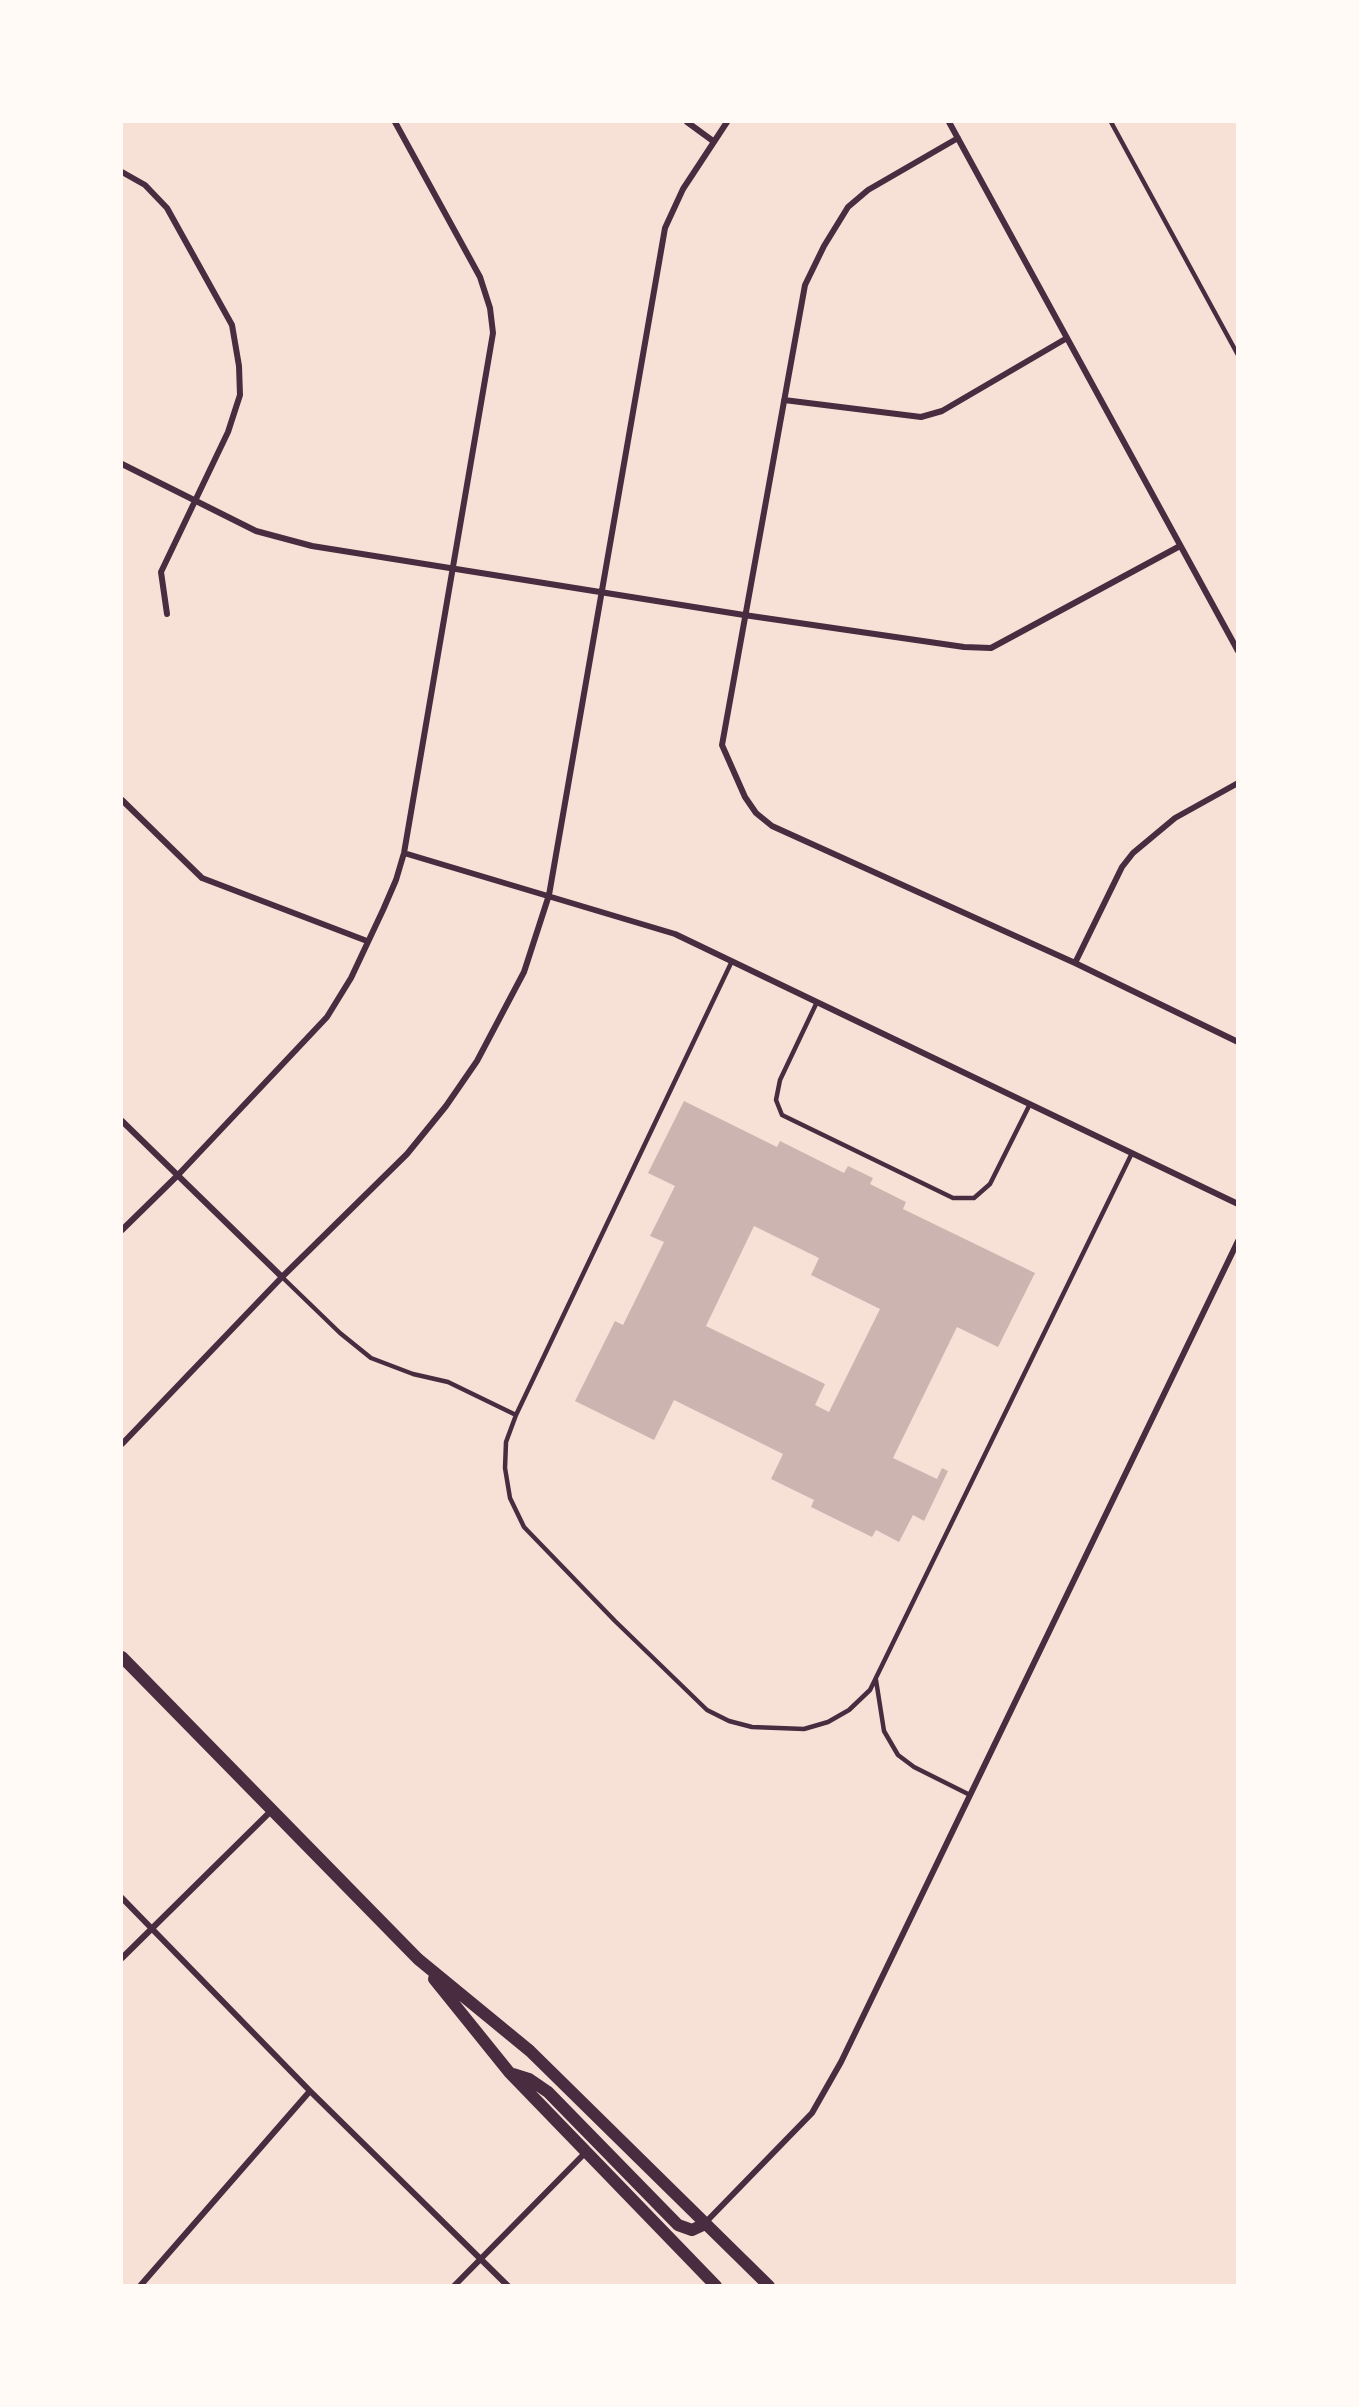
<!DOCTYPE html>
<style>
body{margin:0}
#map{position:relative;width:1359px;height:2407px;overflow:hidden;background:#f7e1d7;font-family:"Source Serif 4",serif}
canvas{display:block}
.frame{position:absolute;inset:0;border:123px solid #fffaf5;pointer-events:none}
</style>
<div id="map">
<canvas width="1359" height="2407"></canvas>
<div class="frame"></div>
</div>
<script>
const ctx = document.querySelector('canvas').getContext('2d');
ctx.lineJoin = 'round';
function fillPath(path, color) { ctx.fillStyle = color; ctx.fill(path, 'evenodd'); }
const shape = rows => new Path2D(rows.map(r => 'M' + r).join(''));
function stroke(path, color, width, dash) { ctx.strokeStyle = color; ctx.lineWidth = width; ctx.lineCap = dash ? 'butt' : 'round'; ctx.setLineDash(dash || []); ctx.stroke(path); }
fillPath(shape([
 [684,1101,777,1147,780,1141,844,1173,848,1166,873,1178,870,1184,906,1202,903,1209,1035,1273,998,1347,957,1327,893,1458,937,1479,942,1468,948,1471,924,1521,913,1515,899,1542,876,1530,872,1537,811,1507,814,1500,771,1479,783,1454,674,1400,654,1440,575,1401,615,1321,623,1325,664,1242,650,1236,675,1186,648,1173],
 [754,1226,819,1258,811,1275,880,1309,829,1412,815,1405,825,1384,706,1326]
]), '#ccb4b1');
stroke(shape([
 [1111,122,1238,355],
 [817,1002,780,1080,776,1100,782,1115,953,1198,974,1198,990,1184,1030,1104],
 [282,1277,340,1333,371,1358,413,1374,448,1382,516,1415,506,1442,505,1468,510,1498,524,1527,615,1621,707,1710,729,1721,752,1727,804,1729,828,1722,849,1710,870,1690,1132,1153],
 [516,1415,732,961],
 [876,1680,884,1731,898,1755,914,1767,970,1795]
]), '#4a2c40', 4.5);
stroke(shape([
 [687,122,713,141],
 [949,122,1238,651],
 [958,138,868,190,848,207,824,246,805,285,722,745,745,797,756,813,772,826,1075,963,1238,1042],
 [122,172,145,185,167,208,232,325,239,366,240,395,228,432,161,572,167,614],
 [784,400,921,417,942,411,1067,338],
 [122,464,256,531,312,546,744,615,964,647,991,648,1180,546],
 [122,800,202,878,367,941],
 [404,853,675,934,1238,1204],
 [1075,963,1122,867,1133,853,1175,818,1238,783],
 [122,1121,282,1277],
 [122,1230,178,1175,327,1017,351,978,383,910,396,880,404,853,493,333,490,308,480,277,395,122],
 [122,1444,282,1277,407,1154,446,1106,477,1061,524,972,549,895,665,228,683,189,727,122],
 [122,1898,310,2091,508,2286],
 [122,1958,272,1810],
 [705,2223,812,2113,841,2062,1238,1241],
 [140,2286,310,2091],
 [454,2286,586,2152]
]), '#4a2c40', 6);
stroke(shape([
 [122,1657,418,1959,530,2051,769,2286],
 [434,1979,509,2072,716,2286],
 [513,2074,529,2079,548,2092,678,2225,692,2230,705,2224]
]), '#4a2c40', 12);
</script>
